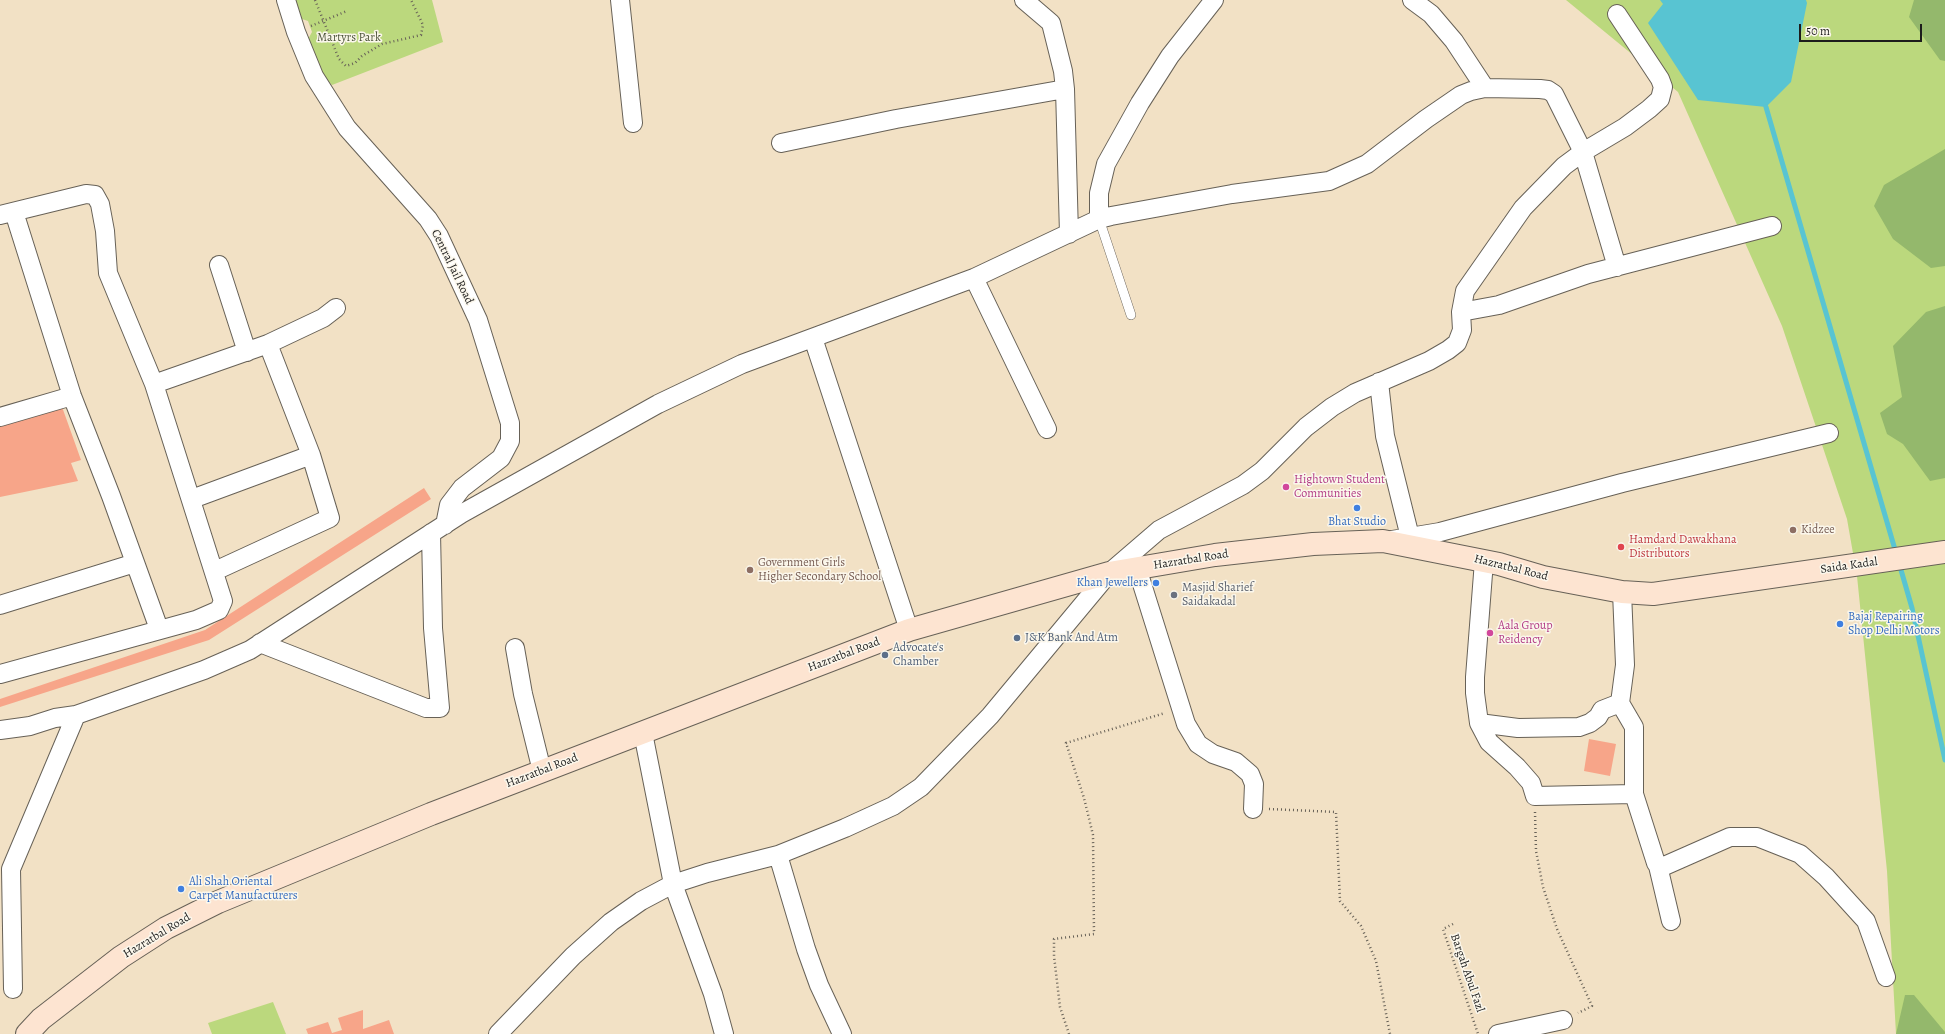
<!DOCTYPE html>
<style>
body{margin:0}
#map{position:relative;width:1945px;height:1034px;overflow:hidden;background:#f2e1c5;font-family:Alegreya,serif}
canvas{display:block}
.scale{position:absolute;left:1799px;top:24px;width:123px;height:18px;box-sizing:border-box;border:2px solid #1c1c1c;border-top:0;padding-left:5px;font-size:12px;line-height:14px;white-space:nowrap;color:#1c1c1c;-webkit-text-stroke:3px #fbf7ec;paint-order:stroke}
</style>
<div id="map">
<canvas width="1945" height="1034"></canvas>
<div class="scale">50 m</div>
</div>
<script>
const ctx = document.querySelector('canvas').getContext('2d');
ctx.lineJoin = 'round';
function fillPath(path, color) { ctx.fillStyle = color; ctx.fill(path, 'evenodd'); }
const shape = rows => new Path2D(rows.map(r => 'M' + r).join(''));
function stroke(path, color, width, dash) { ctx.strokeStyle = color; ctx.lineWidth = width; ctx.lineCap = dash ? 'butt' : 'round'; ctx.setLineDash(dash || []); ctx.stroke(path); }
function label(font, color, halo, rows, align = 'center') {
  ctx.font = font + ' Alegreya,serif'; ctx.lineWidth = 3; ctx.setLineDash([]); ctx.textBaseline = 'middle'; ctx.strokeStyle = halo; ctx.fillStyle = color; for (const [text, x, y, turn = 0] of rows) {
    ctx.save(); ctx.translate(x, y); ctx.rotate((+turn || 0) * Math.PI / 180); ctx.textAlign = isNaN(turn) ? turn : align; if (halo) ctx.strokeText(text, 0, 0); ctx.fillText(text, 0, 0); ctx.restore();
  }
}
fillPath(shape([
 [293,0,432,0,443,42,332,85,323,76,306,43,312,32,308,21,296,17],
 [1566,0,1945,0,1945,1034,1896,1034,1887,871,1857,576,1847,519,1782,326,1678,92],
 [273,1002,286,1034,212,1034,208,1023]
]), '#bbd87d');
fillPath(shape([
 [1914,0,1945,0,1945,61,1940,60,1909,17],
 [1945,149,1945,266,1931,268,1893,239,1874,206,1884,185],
 [1945,306,1945,478,1930,481,1903,444,1887,434,1880,413,1902,397,1893,346,1926,312],
 [1905,995,1914,995,1945,1032,1945,1034,1896,1034]
]), '#94b86c');
fillPath(shape([
 [1660,0,1806,0,1807,3,1791,82,1766,107,1698,100,1648,23,1663,4]
]), '#58c4d2');
stroke(shape([
 [1766,107,1896,553],
 [1899,563,1912,608,1945,760]
]), '#58c4d2', 5);
fillPath(shape([
 [61,404,81,460,71,463,78,481,0,497,0,423],
 [424,488,431,499,209,640,0,707,0,699,205,630],
 [1589,739,1616,744,1610,776,1584,771],
 [363,1010,363,1029,389,1020,394,1034,308,1034,306,1029,328,1022,332,1033,342,1030,338,1018]
]), '#f7a589');
const service = shape([
 [1099,219,1131,315]
]);
const minor = shape([
 [286,0,296,32,314,76,347,128,428,219,439,236,478,320,510,423,510,441,501,458,462,488,449,505,445,525],
 [620,0,633,123],
 [1024,0,1051,23,1063,71,1065,89,1069,234],
 [1412,0,1431,14,1454,41,1485,88],
 [781,143,896,119,1065,89],
 [14,212,72,396,111,496,159,629],
 [0,215,86,194,95,195,100,204,105,231,108,273,154,384,223,601,219,610,196,620,0,674],
 [1099,219,1099,193,1106,164,1140,103,1170,56,1214,0],
 [219,265,247,352],
 [974,278,1047,429],
 [1461,312,1499,305,1588,274,1772,226],
 [813,338,909,630],
 [1379,382,1385,436,1410,537],
 [154,384,268,344,323,318,336,308],
 [0,417,72,396],
 [192,499,311,455],
 [1392,540,1440,532,1622,483,1829,433],
 [1484,561,1475,677,1475,693,1479,723,1489,742,1517,767,1531,783,1535,796,1634,794,1656,863,1658,866,1662,867,1730,837,1757,837,1800,854,1826,877,1866,921,1886,977],
 [1137,568,1186,724,1198,744,1213,754,1236,762,1250,774,1254,784,1253,809],
 [215,571,330,518,311,455,268,344],
 [1622,592,1625,665,1620,703,1634,727,1634,794],
 [0,605,135,563],
 [260,643,426,708,440,708,433,628,431,533],
 [515,648,523,694,542,771],
 [1479,723,1518,728,1579,727,1590,723,1598,717,1602,710,1620,703],
 [0,730,30,726,55,718,76,715,204,670,250,650,461,514,658,404,742,364,974,278,1099,219,1111,216,1232,194,1329,181,1367,164,1426,119,1461,95,1471,91,1485,88,1540,89,1548,90,1554,94,1583,152,1617,267],
 [643,733,673,884,713,994,724,1034],
 [778,855,806,949,819,985,842,1034],
 [1658,866,1671,921],
 [13,989,11,869,76,715],
 [498,1034,573,956,611,922,641,901,673,884,707,873,778,855,845,828,893,806,921,787,990,716,1109,573,1159,530,1243,485,1262,471,1306,427,1332,407,1355,393,1429,361,1448,350,1457,343,1462,330,1461,312,1465,291,1523,208,1564,166,1583,152,1625,127,1649,109,1660,99,1663,87,1660,79,1617,14],
 [1498,1034,1563,1020]
]);
const secondary = shape([
 [27,1034,41,1019,121,957,166,928,218,902,431,814,909,630,1109,573,1215,555,1313,544,1383,541,1499,564,1543,577,1622,592,1653,594,1945,552]
]);
stroke(service, '#676157', 10);
stroke(minor, '#676157', 20);
stroke(secondary, '#676157', 24);
stroke(shape([
 [315,0,339,59,346,66,355,63,362,56,382,44,421,35,423,25,411,0],
 [311,26,347,11],
 [1269,809,1336,812,1340,901,1361,926,1376,961,1390,1034],
 [1535,812,1536,851,1543,887,1557,929,1592,1006,1578,1013],
 [1453,924,1443,929,1478,1034],
 [1069,1034,1060,1007,1054,956,1054,939,1094,934,1093,835,1084,798,1066,743,1165,713]
]), '#676157', 2.5, [1, 3]);
stroke(service, '#fff', 9);
stroke(minor, '#fff', 18);
stroke(secondary, '#fde4d1', 22);
for (const [x, y, r, color] of [
 [1286,487,4,"#d1479c"],
 [1357,508,4,"#3f7fe0"],
 [1793,530,4,"#8d6e63"],
 [1621,547,4,"#e0444e"],
 [750,570,4,"#8d6e63"],
 [1156,583,4,"#3f7fe0"],
 [1174,595,4,"#6b7280"],
 [1840,624,4,"#3f7fe0"],
 [1490,633,4,"#d1479c"],
 [1017,638,4,"#5c6f8a"],
 [885,655,4,"#5c6f8a"],
 [181,889,4,"#3f7fe0"]
]) { const dot = new Path2D(); dot.arc(x, y, r, 0, 2 * Math.PI); ctx.fillStyle = color; ctx.fill(dot); stroke(dot, '#fbf7ec', 1.5); }
label('12px', '#4c5439', '#fbf7ec', [
 ["Martyrs Park",349,38]
]);
label('12px', '#1c1c1c', '#fbf7ec', [
 ["Central Jail Road",452,267,64],
 ["Hazratbal Road",1191,560,-9],
 ["Saida Kadal",1849,566,-8],
 ["Hazratbal Road",1511,568,14],
 ["Hazratbal Road",844,655,-21],
 ["Hazratbal Road",542,771,-21],
 ["Hazratbal Road",157,936,-31],
 ["Bargah Abul Fazl",1467,973,71]
]);
label('12px', '#b23c85', '#fbf7ec', [
 ["Hightown Student",1294,480],
 ["Communities",1294,494],
 ["Aala Group",1498,626],
 ["Reidency",1498,640]
], 'left');
label('12px', '#366cbe', '#fbf7ec', [
 ["Bhat Studio",1357,522,"center"],
 ["Khan Jewellers",1148,583,"right"],
 ["Bajaj Repairing",1848,617],
 ["Shop Delhi Motors",1848,631],
 ["Ali Shah Oriental",189,882],
 ["Carpet Manufacturers",189,896]
], 'left');
label('12px', '#785e54', '#fbf7ec', [
 ["Kidzee",1801,530],
 ["Government Girls",758,563],
 ["Higher Secondary School",758,577]
], 'left');
label('12px', '#be3a42', '#fbf7ec', [
 ["Hamdard Dawakhana",1629,540],
 ["Distributors",1629,554]
], 'left');
label('12px', '#5b616d', '#fbf7ec', [
 ["Masjid Sharief",1182,588],
 ["Saidakadal",1182,602]
], 'left');
label('12px', '#4e5e75', '#fbf7ec', [
 ["J&K Bank And Atm",1025,638],
 ["Advocate's",893,648],
 ["Chamber",893,662]
], 'left');
</script>
